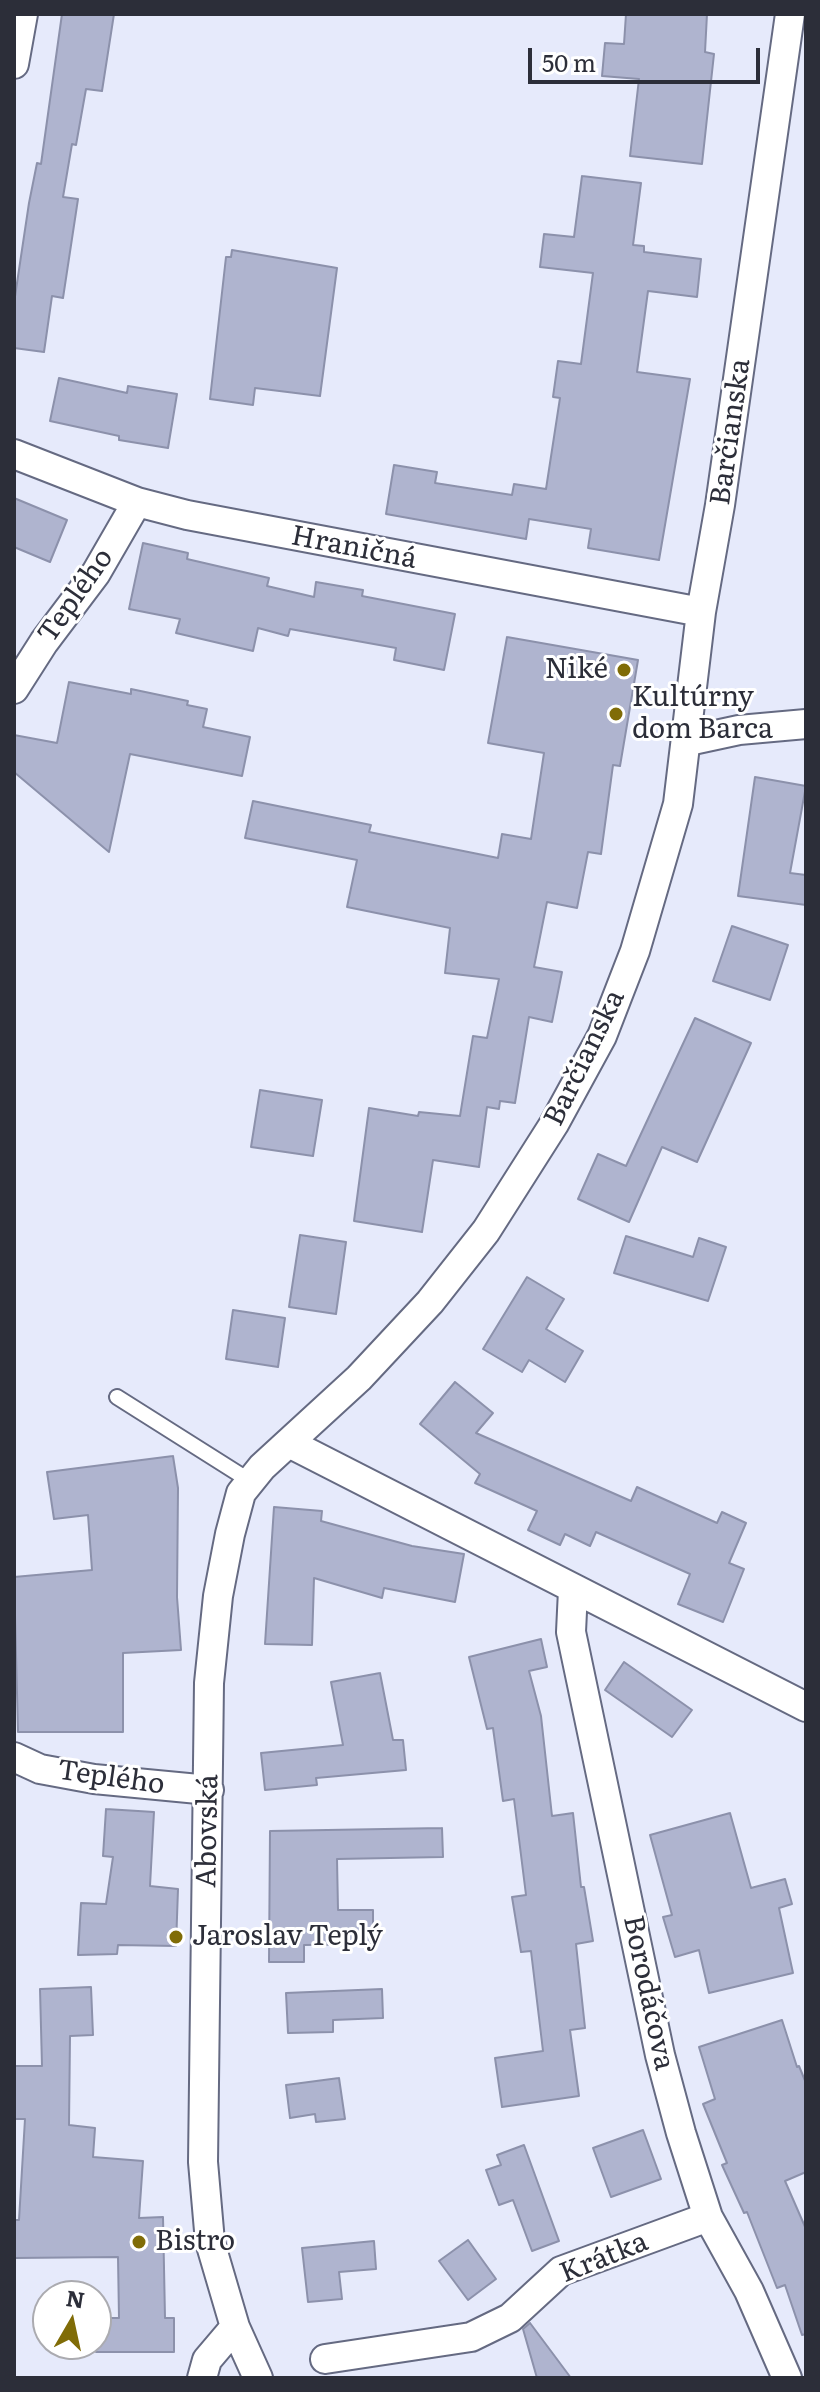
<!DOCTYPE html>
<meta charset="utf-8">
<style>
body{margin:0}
#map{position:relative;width:820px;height:2392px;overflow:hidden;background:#e6eafb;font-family:Literata,serif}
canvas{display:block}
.frame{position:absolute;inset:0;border:16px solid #2c2e39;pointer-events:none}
.north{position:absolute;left:32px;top:2280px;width:80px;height:80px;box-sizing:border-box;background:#fff;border:2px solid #ababb0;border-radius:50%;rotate:9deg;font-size:22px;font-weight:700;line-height:32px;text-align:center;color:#2c2e39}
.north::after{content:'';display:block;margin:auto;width:28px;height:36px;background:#806c07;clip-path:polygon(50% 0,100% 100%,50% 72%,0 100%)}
.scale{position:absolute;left:528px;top:48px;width:232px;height:36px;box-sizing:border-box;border:4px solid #2c2e39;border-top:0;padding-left:10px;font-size:24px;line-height:28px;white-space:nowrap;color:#2c2e39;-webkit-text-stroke:6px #fff;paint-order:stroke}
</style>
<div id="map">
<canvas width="820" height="2392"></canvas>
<div class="frame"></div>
<div class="north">N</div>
<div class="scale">50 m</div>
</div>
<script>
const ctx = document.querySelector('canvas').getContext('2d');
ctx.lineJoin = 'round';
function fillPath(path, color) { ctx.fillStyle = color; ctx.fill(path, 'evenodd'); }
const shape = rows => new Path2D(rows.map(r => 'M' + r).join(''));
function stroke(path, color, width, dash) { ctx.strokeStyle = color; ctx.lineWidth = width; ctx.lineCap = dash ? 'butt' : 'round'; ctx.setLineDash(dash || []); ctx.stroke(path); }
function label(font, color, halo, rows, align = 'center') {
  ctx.font = font + ' Literata,serif'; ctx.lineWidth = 6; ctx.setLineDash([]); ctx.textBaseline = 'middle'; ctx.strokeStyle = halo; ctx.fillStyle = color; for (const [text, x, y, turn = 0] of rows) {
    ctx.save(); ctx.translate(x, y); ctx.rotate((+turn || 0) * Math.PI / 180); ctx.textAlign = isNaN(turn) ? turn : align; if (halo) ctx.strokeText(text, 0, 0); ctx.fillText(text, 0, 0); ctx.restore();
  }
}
const building = shape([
 [62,14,114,14,102,91,86,89,76,145,72,144,63,197,78,199,63,298,52,296,44,352,14,348,14,303,29,203,37,163,41,164,62,14],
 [626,14,707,14,705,52,714,54,702,164,630,156,639,79,602,76,605,43,624,44,626,14],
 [582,176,641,183,633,245,644,246,644,252,701,259,697,297,648,291,637,372,690,379,659,560,588,548,591,529,529,519,526,539,386,514,394,465,437,472,435,483,512,495,514,484,546,489,560,398,553,397,558,361,581,364,593,273,540,267,544,234,574,237,582,176],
 [232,250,337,268,320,396,255,388,253,405,210,399,226,257,231,257,232,250],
 [59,378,127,393,128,386,177,394,168,448,119,440,119,436,50,421,59,378],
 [14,498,67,520,50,562,14,547,14,498],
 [143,543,188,553,187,559,269,578,267,586,314,597,316,582,363,590,362,596,455,614,444,670,394,660,396,648,290,629,288,636,258,628,253,651,176,633,180,619,129,609,143,543],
 [507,637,638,660,620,766,613,765,601,854,588,852,577,908,547,902,534,967,562,972,552,1022,529,1017,515,1103,500,1101,499,1109,487,1107,479,1167,433,1160,422,1232,354,1221,369,1108,418,1116,419,1112,460,1116,473,1036,487,1038,499,979,445,973,450,928,347,907,357,860,245,838,253,801,371,825,369,832,498,858,502,834,531,839,544,753,488,743,507,637],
 [69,682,131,694,131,689,188,701,187,705,207,709,203,727,250,737,242,776,130,754,109,852,14,772,14,735,57,743,69,682],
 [755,777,806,786,790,873,806,875,806,905,738,896,755,777],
 [732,926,788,945,770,1000,713,981,732,926],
 [695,1018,751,1043,697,1162,662,1147,629,1222,578,1199,598,1154,626,1166,695,1018],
 [260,1090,322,1100,313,1156,251,1147,260,1090],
 [300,1235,346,1242,336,1314,289,1307,300,1235],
 [626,1236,693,1257,699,1238,726,1247,708,1301,614,1273,626,1236],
 [527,1277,564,1299,546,1329,583,1351,565,1382,529,1360,522,1372,483,1349,527,1277],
 [233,1310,285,1318,278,1367,226,1359,233,1310],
 [455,1382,493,1413,476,1433,631,1501,637,1487,717,1523,722,1512,746,1523,729,1563,744,1569,723,1622,678,1604,690,1574,596,1532,590,1546,565,1534,560,1545,528,1530,537,1511,475,1483,480,1474,420,1424,455,1382],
 [173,1456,178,1488,177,1597,181,1650,123,1653,123,1732,18,1732,14,1577,92,1570,88,1515,54,1519,47,1472,173,1456],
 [274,1507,322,1511,321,1521,412,1546,464,1554,455,1602,384,1588,382,1598,314,1578,312,1645,265,1644,274,1507],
 [541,1639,547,1667,529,1671,541,1716,552,1816,573,1813,581,1887,584,1887,593,1941,576,1944,585,2028,570,2030,579,2096,502,2107,495,2058,543,2051,531,1951,521,1952,512,1897,526,1895,514,1799,503,1801,493,1728,487,1729,469,1657,541,1639],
 [624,1662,692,1710,672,1737,605,1690,624,1662],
 [380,1673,393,1740,403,1740,406,1770,316,1778,317,1785,265,1790,261,1753,343,1745,331,1682,380,1673],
 [106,1809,154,1812,150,1886,178,1889,176,1946,118,1945,117,1954,78,1955,81,1903,106,1904,113,1857,103,1856,106,1809],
 [730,1813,751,1888,785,1879,792,1904,779,1908,793,1973,709,1993,699,1950,675,1957,663,1917,672,1915,650,1835,730,1813],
 [442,1828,443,1857,337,1859,338,1910,373,1910,373,1944,304,1945,304,1962,269,1962,270,1831,442,1828],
 [91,1987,93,2035,70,2036,69,2125,95,2128,93,2157,143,2161,139,2218,163,2217,165,2318,174,2318,174,2352,96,2352,96,2318,119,2318,118,2257,14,2258,14,2220,19,2220,25,2119,15,2119,15,2066,42,2066,40,1989,91,1987],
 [382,1989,383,2018,333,2020,333,2032,288,2033,286,1993,382,1989],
 [782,2020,797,2067,799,2066,806,2083,806,2172,785,2181,806,2229,806,2334,802,2335,785,2285,777,2288,747,2212,744,2213,722,2165,727,2163,703,2104,715,2099,699,2047,782,2020],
 [339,2078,345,2119,316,2122,315,2114,290,2118,286,2085,339,2078],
 [643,2130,661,2179,611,2197,593,2148,643,2130],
 [524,2145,559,2241,532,2251,513,2200,499,2205,486,2170,501,2165,497,2155,524,2145],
 [468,2240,496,2279,468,2300,439,2261,468,2240],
 [374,2241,376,2269,339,2272,342,2299,308,2302,302,2248,374,2241],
 [530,2323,571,2378,537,2378,523,2329,530,2323]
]);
fillPath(building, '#afb4cf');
stroke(building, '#8c91ab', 2);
const service = shape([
 [117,1397,250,1481]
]);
const minor = shape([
 [14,64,23,14],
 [14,454,137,502,187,515,701,612],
 [14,689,44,642,96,573,137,502],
 [688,741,739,730,806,724],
 [289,1443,806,1707],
 [573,1590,571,1632,660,2055,681,2133,708,2217,749,2291,787,2378],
 [14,1757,40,1769,94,1779,209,1790],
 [325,2359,471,2337,510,2318,561,2271,708,2217],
 [202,2378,207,2360,235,2327],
 [258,2378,235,2327,210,2242,203,2162,209,1683,218,1596,230,1534,241,1493,262,1467,359,1378,430,1302,486,1231,554,1124,602,1036,635,951,678,804,701,612,720,505,790,14]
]);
stroke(service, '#656a82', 18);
stroke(minor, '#656a82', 32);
stroke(service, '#fff', 14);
stroke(minor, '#fff', 28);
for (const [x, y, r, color] of [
 [624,670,8,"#806c07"],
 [616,714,8,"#806c07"],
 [176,1937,8,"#806c07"],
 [139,2242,8,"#806c07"]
]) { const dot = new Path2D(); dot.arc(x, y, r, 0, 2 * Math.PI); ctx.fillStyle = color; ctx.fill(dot); stroke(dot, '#fff', 3); }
label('28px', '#2c2e39', '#fff', [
 ["Barčianska",731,432,-82],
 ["Hraničná",354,548,11],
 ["Teplého",76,596,-55],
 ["Barčianska",585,1058,-64],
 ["Teplého",111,1778,8],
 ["Abovská",208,1831,-89],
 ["Borodáčova",648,1993,78],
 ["Krátka",604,2258,-22]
]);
label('28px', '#2c2e39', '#fff', [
 ["Niké",608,670,"right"],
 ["Kultúrny",632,698],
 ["dom Barca",632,730],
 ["Jaroslav Teplý",192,1937],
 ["Bistro",155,2242]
], 'left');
</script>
